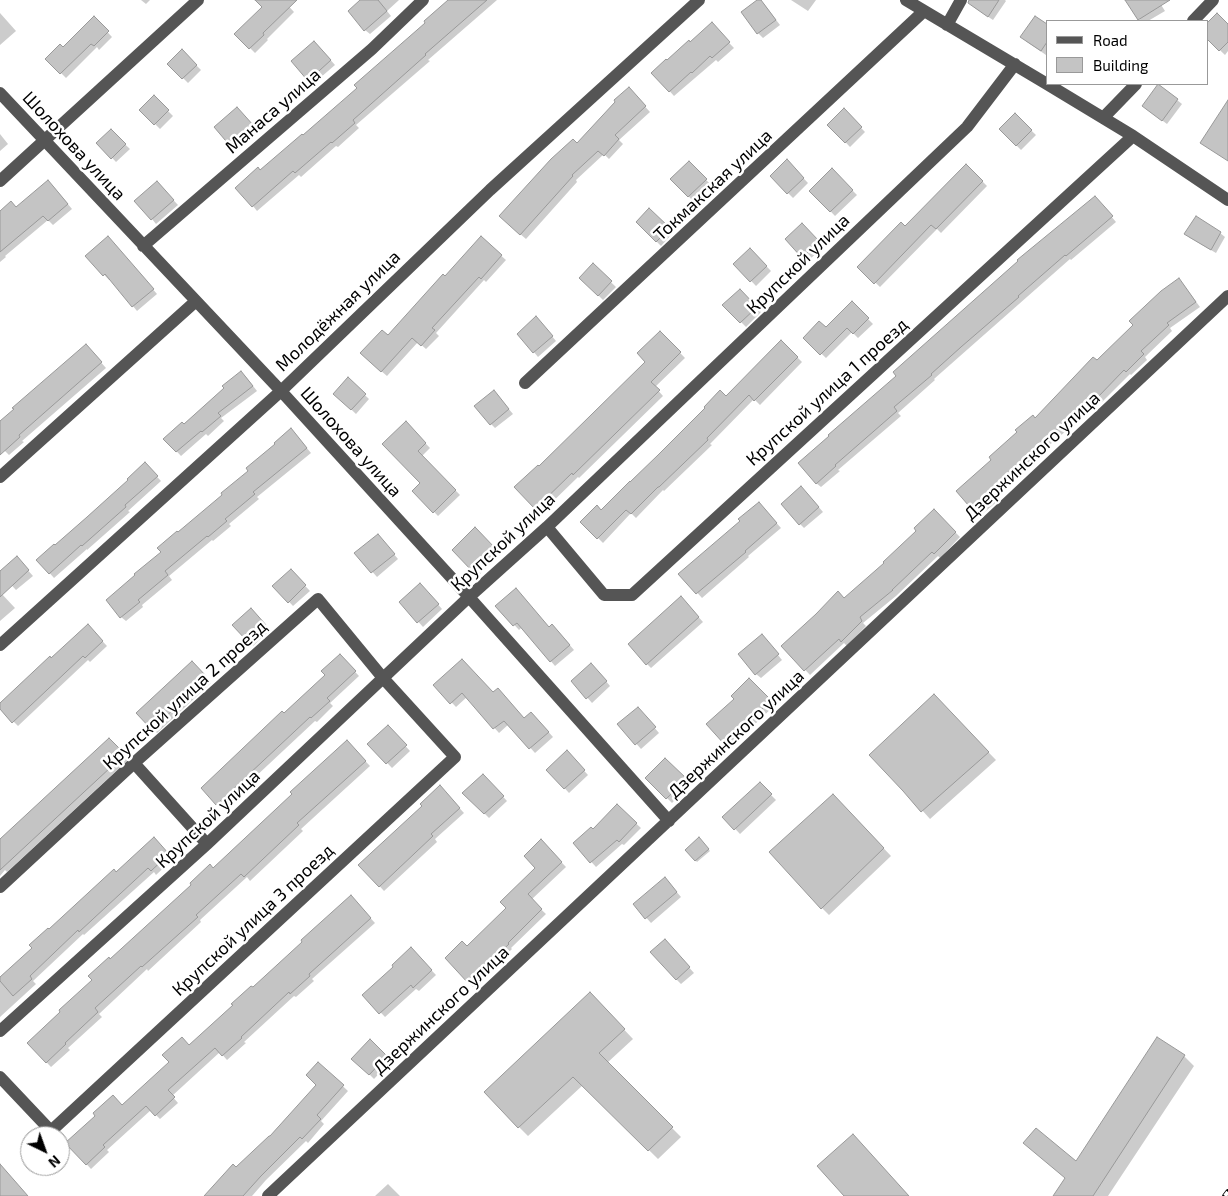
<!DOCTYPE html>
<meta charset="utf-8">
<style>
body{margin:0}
#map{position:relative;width:1228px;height:1196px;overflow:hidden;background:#fff;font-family:"Exo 2",sans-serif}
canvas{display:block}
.legend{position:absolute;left:1046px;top:20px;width:162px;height:65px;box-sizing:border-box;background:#fff;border:1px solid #999;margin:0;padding:6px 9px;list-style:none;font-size:15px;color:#000}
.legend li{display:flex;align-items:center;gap:10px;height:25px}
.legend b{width:25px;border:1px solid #999}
.north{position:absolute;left:20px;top:1126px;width:50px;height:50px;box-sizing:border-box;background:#fff;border:1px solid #999;border-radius:50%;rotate:138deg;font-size:14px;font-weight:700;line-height:20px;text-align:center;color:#000}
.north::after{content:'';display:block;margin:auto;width:18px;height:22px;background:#000;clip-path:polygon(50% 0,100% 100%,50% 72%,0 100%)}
</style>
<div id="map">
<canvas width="1228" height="1196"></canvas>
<ul class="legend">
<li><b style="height:6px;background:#555"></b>Road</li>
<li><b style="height:14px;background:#c4c4c4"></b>Building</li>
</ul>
<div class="north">N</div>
</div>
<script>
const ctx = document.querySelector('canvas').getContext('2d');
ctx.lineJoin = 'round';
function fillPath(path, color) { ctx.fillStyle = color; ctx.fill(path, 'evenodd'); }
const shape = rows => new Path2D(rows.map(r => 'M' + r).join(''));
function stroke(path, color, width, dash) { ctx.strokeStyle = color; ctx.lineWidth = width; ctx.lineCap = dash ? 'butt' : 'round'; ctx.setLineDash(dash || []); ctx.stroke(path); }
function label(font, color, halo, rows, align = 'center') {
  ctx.font = font + ' "Exo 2",sans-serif'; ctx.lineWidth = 5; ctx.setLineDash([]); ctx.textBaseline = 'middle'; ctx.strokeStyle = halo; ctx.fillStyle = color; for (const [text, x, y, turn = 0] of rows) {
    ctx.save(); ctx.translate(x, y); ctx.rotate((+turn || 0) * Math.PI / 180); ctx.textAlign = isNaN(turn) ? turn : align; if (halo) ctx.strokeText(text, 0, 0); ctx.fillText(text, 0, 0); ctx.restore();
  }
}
fillPath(shape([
 [141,0,150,0,146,4],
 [268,0,283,0,294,12,267,39,268,40,255,53,236,34,263,7],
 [362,0,399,0,387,11,391,16,370,34,365,30],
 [450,0,497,0,428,60,430,61,356,125,359,128,338,147,336,146,301,177,299,175,257,211,253,206,260,171,303,137,358,88],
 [759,0,764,4,780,25,763,38,758,33],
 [791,0,816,0,808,11],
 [970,0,1005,0,1006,1,993,20,975,8,970,3],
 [1127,0,1158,0,1165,11,1148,21,1141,21],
 [0,13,16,31,0,45],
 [1217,15,1228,25,1228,51,1225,55,1207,38,1207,25],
 [94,18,112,37,99,50,97,47,66,78,47,59,63,48],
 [711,24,734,48,718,62,716,60,674,96,653,73,690,43],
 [1047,25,1047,54,1046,55,1027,42,1022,37],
 [319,47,335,65,313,84,309,80],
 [182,51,201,70,188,83,169,64],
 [629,89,650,112,619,140,623,144,609,159,604,154,576,180,577,182,526,239,505,221],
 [154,97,173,116,160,129,141,110],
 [1177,100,1182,104,1167,124,1148,110],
 [844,110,865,132,850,147,829,125],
 [241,113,257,132,236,150,232,146],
 [1015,115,1036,135,1021,150,1000,129],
 [111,131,130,149,116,162,98,143],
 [0,134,8,144,0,151],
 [787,161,808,183,793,198,771,176],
 [689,162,711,185,693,201,672,179],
 [966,165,987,186,941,233,937,229,880,287,859,267,905,228],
 [832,170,857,195,835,216,811,191],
 [53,186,72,209,53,225,48,220,5,256,6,257,0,262,0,212,16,209],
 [161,187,178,205,156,224,152,219],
 [1099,202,1116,222,1071,260,1070,259,934,379,935,380,898,413,901,416,838,470,840,471,821,487,816,483],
 [649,210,673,233,661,246,637,222],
 [802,225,823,247,808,261,787,239],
 [1220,233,1225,237,1216,253,1190,238,1186,234],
 [481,238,506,260,486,282,484,280,436,333,439,336,426,349,418,342,387,376,366,358,388,337,446,277],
 [112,242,157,294,137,311,110,278,109,280,87,256],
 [750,249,771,271,756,286,735,264],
 [593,265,616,287,603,300,581,278],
 [1179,279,1200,307,1170,328,1172,331,1145,357,1147,360,1131,375,1130,374,1102,402,1099,399,1068,433,1066,431,1027,464,1029,467,997,496,1000,499,980,516,976,512,1036,420,1097,362],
 [740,290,761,312,746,327,724,305],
 [852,303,873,324,858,338,852,332,826,358,805,338,826,329],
 [541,323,556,341,538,357,519,334],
 [660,332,685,358,655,387,663,396,579,478,578,477,541,513,516,487,539,468,647,362],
 [781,341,802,362,760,405,754,399,710,444,712,445,664,491,663,490,636,518,631,513,603,543,582,522,601,512,726,398],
 [90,350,106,368,22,441,24,442,9,455,0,446,0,423],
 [246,377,257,391,221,418,224,421,208,436,206,434,181,456,165,439,184,426],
 [348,379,369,399,356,414,335,394],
 [498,396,513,414,495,428,491,424],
 [406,423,430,448,422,456,460,495,438,516,414,491,422,483],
 [296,435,311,453,257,497,259,499,229,524,231,526,213,541,212,540,169,576,172,580,142,605,143,607,126,621,121,617,162,552,178,534],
 [145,464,161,481,128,511,130,512,87,550,87,549,54,578,38,560,55,546,126,483],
 [806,492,823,512,804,528,800,524],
 [763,508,781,528,748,556,749,557,702,598,680,574,742,521],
 [934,511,960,537,940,558,938,556,896,596,863,623,866,626,847,646,844,643,810,675,783,646,844,599,886,564,918,532],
 [475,529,500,555,478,576,454,550],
 [382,540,398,559,377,577,356,553],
 [17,558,33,576,16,590,0,573],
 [291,571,310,591,293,606,274,586],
 [425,589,442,609,423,627,401,602],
 [0,592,15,608,0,621],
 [686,603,703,622,651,668,647,664],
 [497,606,549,628,557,630,574,650,555,666,522,627,519,630],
 [251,610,270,630,253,646,234,625],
 [88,626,107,646,90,662,88,660,18,726,0,708,0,704],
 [766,640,782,660,761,678,756,674],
 [340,656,359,676,330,703,333,706,317,722,315,721,222,808,203,788,326,675],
 [192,663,211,683,157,733,138,713],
 [596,669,610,686,592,703,573,681],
 [749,679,775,705,730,748,708,724,736,699],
 [435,685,493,694,525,719,536,718,553,737,535,753,509,724,499,733,467,697,456,707],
 [934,696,996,760,930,819,904,790],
 [642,713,659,733,641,749,619,724],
 [388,727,410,751,392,768,369,744],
 [109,739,128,760,7,872,5,870,0,876,0,841],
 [347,742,370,766,301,829,303,831,250,881,247,877,200,920,201,922,148,971,147,969,99,1014,102,1017,68,1048,70,1050,51,1067,28,1043,93,980,110,960,214,869],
 [567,752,588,775,569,793,548,770],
 [665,759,690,784,672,803,647,778],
 [483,775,507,801,489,818,464,793],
 [760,784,776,800,740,834,724,817],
 [440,787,464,813,435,839,437,842,384,891,360,865,424,806],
 [833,795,891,856,829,915,822,908],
 [617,806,641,828,624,845,622,844,596,867,574,843,593,831],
 [154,839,173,859,156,875,154,872,84,935,83,934,33,981,36,984,0,1017,0,979,34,948,49,930,116,874],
 [699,839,710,851,697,862,686,850],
 [541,841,566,867,531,900,546,914,511,948,512,949,473,987,446,958,467,948,508,908,537,868],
 [669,883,681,897,651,923,634,904],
 [351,897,375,923,312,979,314,981,296,997,294,996,244,1042,246,1043,227,1060,220,1052,172,1096,178,1103,160,1119,151,1110,107,1150,109,1152,91,1169,67,1143,122,1106,253,989],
 [669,945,694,973,681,984,676,979],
 [411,949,436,975,419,991,416,989,385,1017,364,995,395,967],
 [599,1003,633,1039,607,1063,681,1137,658,1159,583,1085,528,1136,519,1127],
 [1158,1039,1184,1056,1194,1066,1108,1196,1055,1196],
 [370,1041,391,1061,374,1079,353,1058],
 [319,1064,348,1091,321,1121,324,1124,308,1143,306,1141,266,1180,252,1196,206,1196,269,1137,318,1085],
 [388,1184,400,1196,375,1196]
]), '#0003');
const building = shape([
 [255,0,297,0,263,33,264,35,249,49,234,34,262,7,255,0],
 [360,0,378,0,387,11,364,31,348,11,360,0],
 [448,0,487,0,425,54,426,55,353,120,355,123,332,143,331,142,295,173,293,171,252,207,235,188,258,167,260,170,302,134,303,135,357,88,354,85,425,23,424,21,448,0],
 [757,0,761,0,776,20,757,34,741,12,757,0],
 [969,0,999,0,988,17,968,3,969,0],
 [1125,0,1170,0,1138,20,1125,0],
 [1217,13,1228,24,1228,42,1219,51,1207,39,1207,23,1217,13],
 [94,16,109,31,94,46,91,44,60,74,45,59,60,44,63,47,94,16],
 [1035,16,1047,24,1047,42,1041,51,1020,37,1035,16],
 [712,22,730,42,712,58,710,56,692,73,691,72,669,92,651,73,666,59,667,60,689,40,690,42,712,22],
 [314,41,331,60,308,81,291,61,314,41],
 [182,49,197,65,182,79,167,64,182,49],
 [1158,84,1178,99,1162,121,1142,106,1158,84],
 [629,87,646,106,615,135,619,139,604,156,598,151,572,175,573,176,520,235,499,216,551,159,573,139,577,143,615,102,614,100,629,87],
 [154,95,169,110,154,125,139,110,154,95],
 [1228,100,1228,161,1200,143,1228,100],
 [237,107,254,126,231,147,214,127,237,107],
 [844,108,862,127,845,143,827,125,844,108],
 [1015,113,1032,130,1016,146,999,129,1015,113],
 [111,129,126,144,111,159,96,143,111,129],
 [787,159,804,178,787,194,770,176,787,159],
 [689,161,707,179,688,197,670,179,689,161],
 [966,164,983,181,936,229,931,225,874,284,857,267,901,222,905,226,966,164],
 [832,168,853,190,830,212,809,191,832,168],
 [48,180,68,204,48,221,43,216,0,252,0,211,11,201,16,207,48,180],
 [157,181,174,200,151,220,134,201,157,181],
 [1095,196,1113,216,1066,256,1065,255,1018,296,1019,297,961,347,931,374,932,375,894,407,897,411,835,465,836,466,816,484,798,463,829,436,828,435,896,376,893,372,1018,261,1017,260,1095,196],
 [649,208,670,228,656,242,636,222,649,208],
 [1196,216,1221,232,1211,250,1184,234,1196,216],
 [802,223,819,241,802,258,785,239,802,223],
 [108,236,154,289,132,307,105,274,103,276,85,256,108,236],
 [481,236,502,255,481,279,479,277,432,328,435,330,421,346,412,338,381,372,360,353,382,330,388,335,443,274,445,276,481,236],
 [750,248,767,266,750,282,733,264,750,248],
 [593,263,612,281,598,296,579,278,593,263],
 [1179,278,1196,302,1167,323,1169,325,1141,351,1144,354,1126,372,1124,370,1097,398,1094,395,1063,429,1060,427,1023,459,1025,461,993,490,996,494,975,513,956,491,991,460,989,457,1017,432,1015,430,1033,415,1035,418,1093,357,1097,360,1133,325,1129,321,1161,291,1179,278],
 [740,289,757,307,740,323,722,305,740,289],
 [852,301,869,318,853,334,847,328,820,355,803,338,819,321,826,327,852,301],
 [536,316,553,336,533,353,517,334,536,316],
 [660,331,681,352,651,382,660,390,573,475,572,473,535,509,514,487,538,465,539,466,645,362,637,353,660,331],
 [781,340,798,357,754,401,749,395,707,438,708,440,659,487,658,487,631,514,626,510,597,539,580,522,597,505,601,510,630,481,630,482,658,455,705,408,704,407,720,390,726,396,781,340],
 [86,344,102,362,19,435,20,437,0,455,0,421,14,409,12,408,86,344],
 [241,371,253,386,218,413,221,416,202,432,201,431,176,452,163,439,182,422,184,424,224,388,222,386,241,371],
 [348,377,366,394,351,410,333,394,348,377],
 [494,390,509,409,490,425,474,406,494,390],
 [406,421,426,443,418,451,456,490,433,513,412,491,420,483,382,444,406,421],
 [291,428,307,448,253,492,255,494,225,519,227,521,208,537,207,536,165,571,168,575,138,600,140,602,120,618,106,600,135,575,134,574,161,552,157,548,177,531,178,532,222,495,221,493,248,471,246,468,275,444,274,443,291,428],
 [145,462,158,476,125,505,126,507,82,546,81,545,49,574,36,560,54,544,55,545,87,517,128,480,127,479,145,462],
 [801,486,819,507,799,525,781,504,801,486],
 [759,502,777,523,745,551,746,552,696,594,678,574,740,521,738,519,759,502],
 [934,509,956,532,934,554,932,552,892,590,893,590,860,617,862,621,841,642,839,639,804,671,781,646,816,614,838,591,844,598,884,563,883,562,916,531,914,528,934,509],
 [475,527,496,549,473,572,452,550,475,527],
 [378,534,395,554,371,573,354,553,378,534],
 [17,556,29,570,0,597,0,571,17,556],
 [291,569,306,585,288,603,272,586,291,569],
 [420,583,439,604,417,623,399,602,420,583],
 [516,588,549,627,552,624,570,645,550,662,517,623,513,626,495,606,516,588],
 [681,596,699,617,646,665,628,644,681,596],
 [251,608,266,625,248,642,232,625,251,608],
 [88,624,103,641,85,658,83,656,12,723,0,709,0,703,50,656,51,658,88,624],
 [762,634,779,654,755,675,738,654,762,634],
 [340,654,356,671,327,698,330,701,311,718,310,717,216,805,201,788,282,711,284,713,325,675,321,671,340,654],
 [462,659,493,692,498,688,524,718,531,712,549,732,529,749,504,721,493,729,462,693,450,704,433,685,462,659],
 [192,661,207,677,152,730,136,713,192,661],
 [591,663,607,681,586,699,571,681,591,663],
 [749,678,771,700,725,745,706,724,734,699,731,696,749,678],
 [934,694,989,752,921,812,903,791,869,755,934,694],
 [638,707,656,727,635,745,617,724,638,707],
 [388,725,407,745,386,764,367,744,388,725],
 [109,738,125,754,0,870,0,839,109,738],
 [347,740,366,761,297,823,299,825,244,877,241,874,196,915,198,917,142,967,141,966,95,1008,98,1012,65,1043,66,1044,46,1063,27,1043,60,1012,59,1010,92,980,88,976,109,957,110,959,191,885,190,883,210,864,213,868,292,794,290,792,347,740],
 [567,750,585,770,564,789,546,770,567,750],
 [665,758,687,779,666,799,645,778,665,758],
 [483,774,504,796,484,814,462,793,483,774],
 [760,782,772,794,734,830,722,817,760,782],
 [440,785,460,808,431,834,433,836,379,887,358,865,422,806,420,804,440,785],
 [833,794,884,848,821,909,769,852,833,794],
 [617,804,637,823,619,842,617,840,590,863,573,843,591,827,593,829,617,804],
 [154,837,169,854,151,871,148,868,79,932,78,930,30,976,32,979,13,996,0,981,0,977,32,948,29,945,48,928,49,929,114,869,116,872,154,837],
 [699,837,709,849,695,861,685,850,699,837],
 [541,839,562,862,528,894,542,909,508,943,509,944,468,983,445,958,462,941,467,946,506,908,500,902,535,868,524,856,541,839],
 [665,877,677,892,645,919,633,904,665,877],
 [351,895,371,918,309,974,310,976,290,994,289,992,241,1037,242,1038,222,1056,215,1048,168,1090,175,1097,155,1116,146,1106,103,1145,105,1147,86,1165,65,1143,95,1116,93,1113,113,1095,122,1105,169,1062,162,1055,182,1037,189,1045,233,1005,231,1004,251,986,253,987,302,942,301,940,351,895],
 [665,939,690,967,676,980,650,952,665,939],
 [411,947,432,970,413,988,411,985,379,1014,362,995,393,967,392,965,411,947],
 [590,992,625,1029,599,1053,673,1127,648,1151,573,1077,518,1128,484,1092,590,992],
 [1157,1037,1185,1055,1093,1196,1053,1196,1065,1178,1023,1143,1036,1128,1076,1161,1157,1037],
 [370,1039,387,1056,369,1075,351,1059,370,1039],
 [318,1062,344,1085,317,1115,321,1119,302,1139,300,1137,261,1176,243,1196,204,1196,233,1164,236,1167,269,1136,270,1136,316,1085,306,1075,318,1062],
 [853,1134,909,1196,844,1196,817,1166,853,1134],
 [0,1164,28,1196,0,1196,0,1164]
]);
fillPath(building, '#c4c4c4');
stroke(building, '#999', 1);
stroke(shape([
 [906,0,1047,84],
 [1193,21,1213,0],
 [947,25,961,0],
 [1047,84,1133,136,1228,200],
 [0,93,281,391,469,597,669,821],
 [1103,118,1136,84],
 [0,181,198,0],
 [143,246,372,49,423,0],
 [525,383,924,11],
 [0,477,196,301],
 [547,527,604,595,632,595,1133,136],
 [0,645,281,391,490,190,699,0],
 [134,763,207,844],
 [0,887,134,763,318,599,383,678,455,757,51,1131,0,1077],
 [0,1031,207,844,469,597,547,527,967,127,1015,64],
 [268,1196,1228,296]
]), '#555', 12);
const rail = shape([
 [1225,1196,1228,1192]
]);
stroke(rail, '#000', 5.5);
stroke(rail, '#fff', 4, [11]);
label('18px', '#000', '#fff', [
 ["Манаса улица",273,111,-41],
 ["Шолохова улица",74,146,47],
 ["Токмакская улица",713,185,-43],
 ["Крупской улица",798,264,-44],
 ["Молодёжная улица",338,311,-44],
 ["Крупской улица 1 проезд",827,392,-42],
 ["Шолохова улица",351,442,48],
 ["Дзержинского улица",1032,456,-43],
 ["Крупской улица",503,542,-43],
 ["Крупской улица 2 проезд",185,695,-42],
 ["Дзержинского улица",736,734,-43],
 ["Крупской улица",208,819,-43],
 ["Крупской улица 3 проезд",253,920,-43],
 ["Дзержинского улица",441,1010,-43]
]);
</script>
